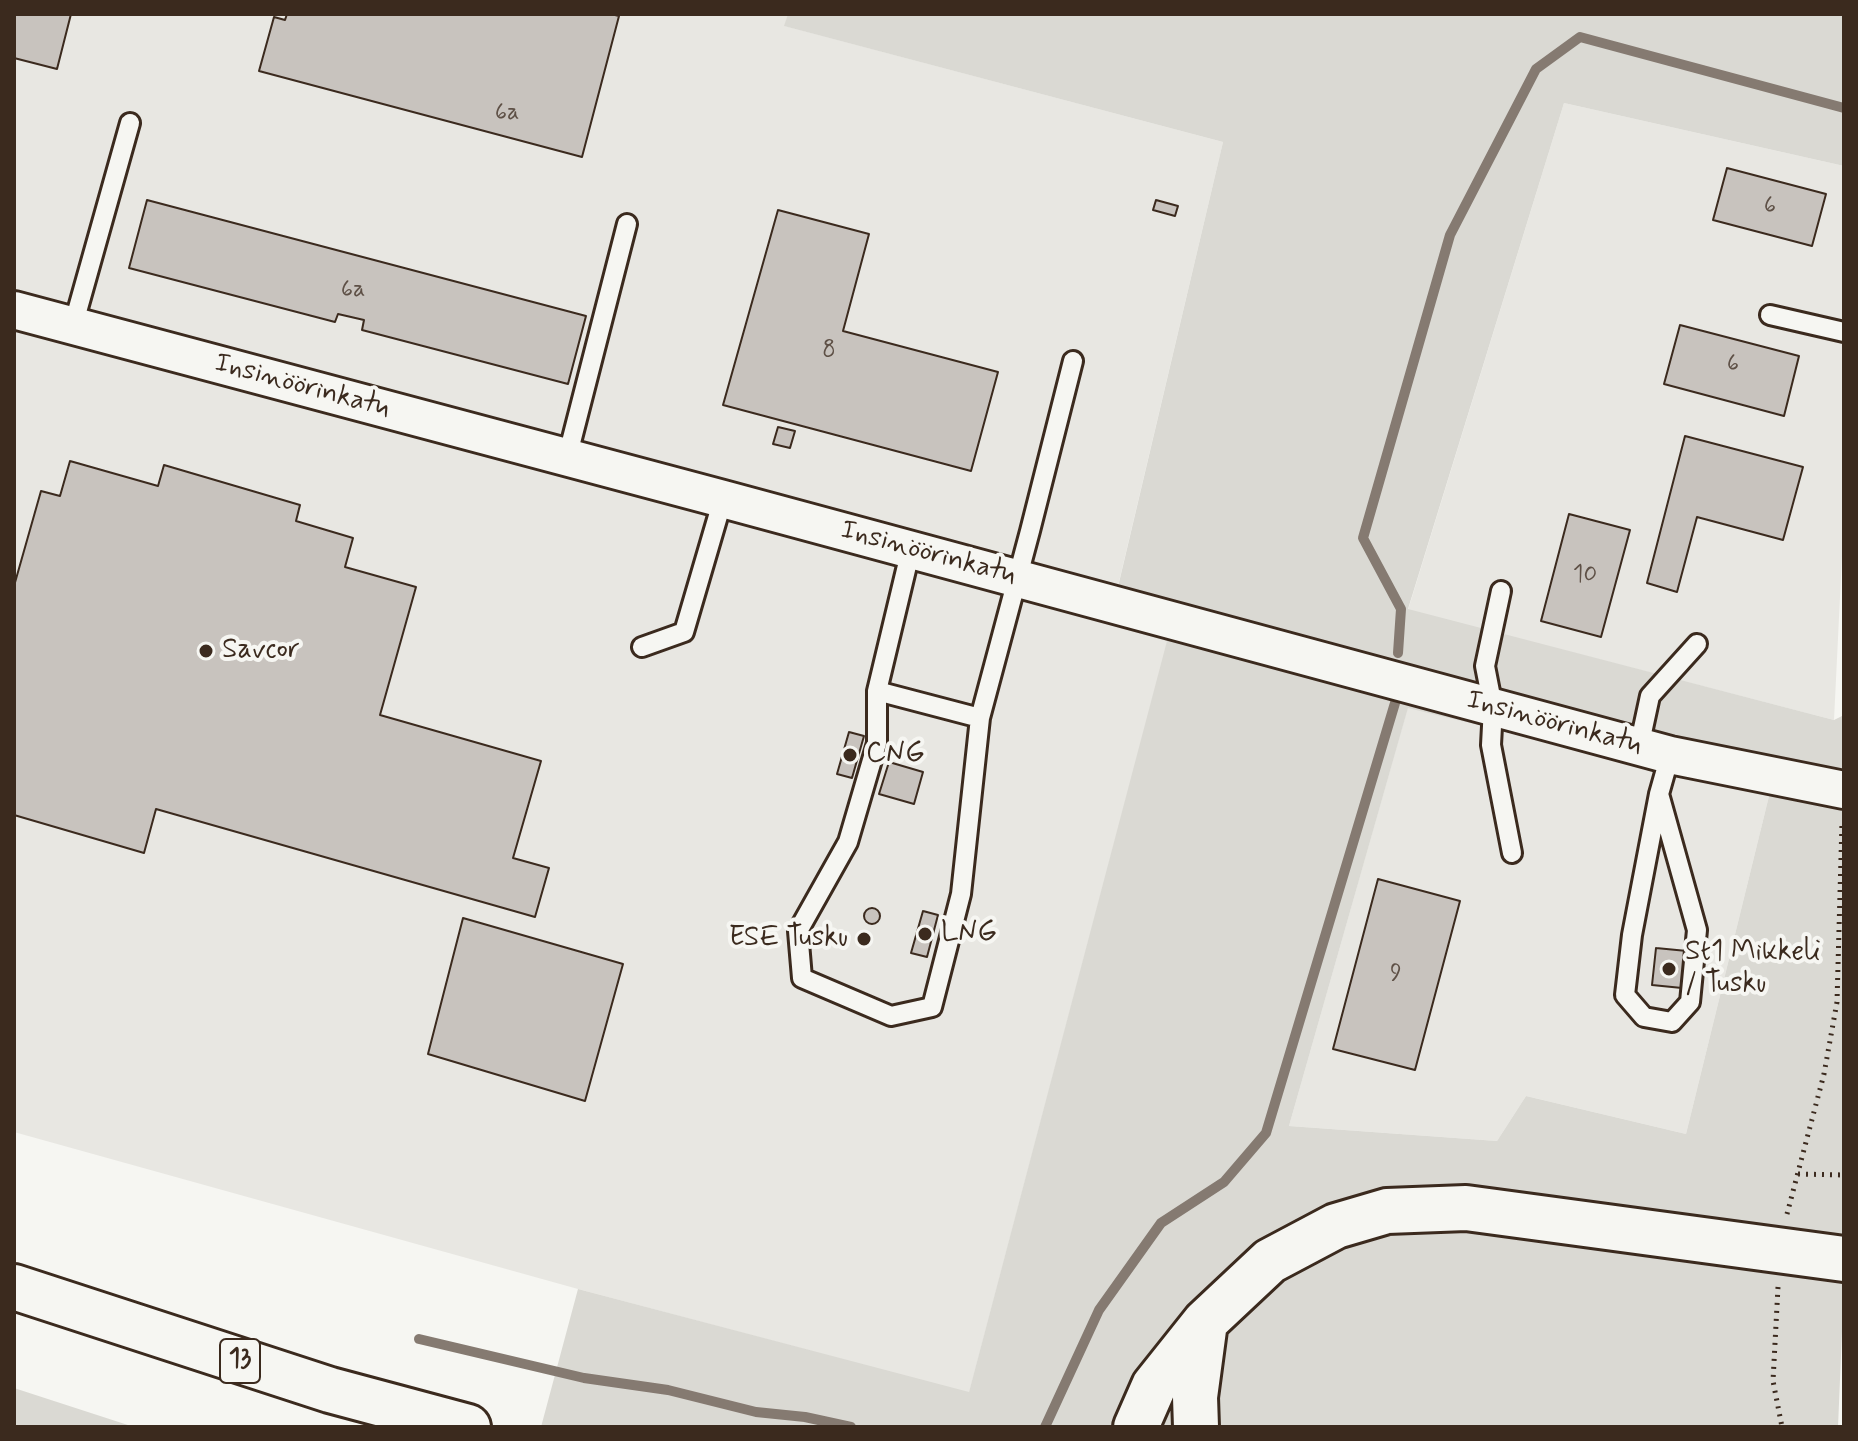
<!DOCTYPE html>
<meta charset="utf-8">
<style>
body{margin:0}
#map{position:relative;width:1858px;height:1441px;overflow:hidden;background:#f6f6f2;font-family:Mynerve,sans-serif}
canvas{display:block}
.frame{position:absolute;inset:0;border:16px solid #3b2a1e;pointer-events:none}
</style>
<div id="map">
<canvas width="1858" height="1441"></canvas>
<div class="frame"></div>
</div>
<script>
const ctx = document.querySelector('canvas').getContext('2d');
ctx.lineJoin = 'round';
function fillPath(path, color) { ctx.fillStyle = color; ctx.fill(path, 'evenodd'); }
const shape = rows => new Path2D(rows.map(r => 'M' + r).join(''));
function stroke(path, color, width, dash) { ctx.strokeStyle = color; ctx.lineWidth = width; ctx.lineCap = dash ? 'butt' : 'round'; ctx.setLineDash(dash || []); ctx.stroke(path); }
function label(font, color, halo, rows, align = 'center') {
  ctx.font = font + ' Mynerve,sans-serif'; ctx.lineWidth = 8; ctx.setLineDash([]); ctx.textBaseline = 'middle'; ctx.strokeStyle = halo; ctx.fillStyle = color; for (const [text, x, y, turn = 0] of rows) {
    ctx.save(); ctx.translate(x, y); ctx.rotate((+turn || 0) * Math.PI / 180); ctx.textAlign = isNaN(turn) ? turn : align; if (halo) ctx.strokeText(text, 0, 0); ctx.fillText(text, 0, 0); ctx.restore();
  }
}
fillPath(shape([
 [14,14,788,14,785,26,1223,142,1109,624,1168,640,969,1393,578,1289,14,1132],
 [1564,103,1844,166,1844,515,1834,720,1408,610],
 [1408,707,1616,761,1769,796,1686,1134,1526,1096,1497,1141,1289,1126]
]), '#e8e7e2');
fillPath(shape([
 [788,14,1844,14,1844,166,1564,103,1408,609,1834,720,1844,715,1844,1284,1838,1427,541,1427,578,1289,969,1392,1167,641,1109,625,1223,142,784,26],
 [1408,708,1769,796,1686,1134,1526,1096,1497,1141,1289,1126],
 [14,1388,134,1427,14,1427]
]), '#dad9d3');
stroke(shape([
 [1398,653,1401,609,1363,538,1450,235,1536,69,1580,37,1844,108],
 [419,1339,584,1378,668,1390,756,1412,805,1417,851,1427],
 [1045,1427,1099,1310,1161,1223,1224,1182,1266,1133,1395,703]
]), '#857a71', 10);
const building = shape([
 [14,14,71,14,57,69,14,58,14,14],
 [287,14,611,14,619,16,582,157,259,71,274,17,285,20,287,14],
 [1727,168,1826,194,1812,246,1713,220,1727,168],
 [147,200,586,316,568,384,362,330,364,320,338,314,335,322,129,268,147,200],
 [1156,200,1178,206,1175,216,1153,210,1156,200],
 [778,210,869,234,843,331,998,372,971,471,723,405,778,210],
 [1680,325,1799,356,1784,416,1664,384,1680,325],
 [778,427,795,431,790,448,773,444,778,427],
 [1685,436,1803,467,1783,540,1697,517,1677,592,1647,583,1685,436],
 [70,461,158,486,164,465,300,505,296,521,353,538,345,567,416,587,380,715,541,761,513,858,549,868,535,917,156,809,144,853,14,815,14,586,41,491,60,496,70,461],
 [1569,514,1630,530,1601,637,1541,621,1569,514],
 [849,732,864,736,852,778,837,774,849,732],
 [889,762,923,772,914,804,879,794,889,762],
 [1378,879,1460,901,1415,1070,1333,1049,1378,879],
 '864 916a8 8 0 1 1 16 0a8 8 0 1 1-16 0Z',
 [923,911,938,915,927,957,911,953,923,911],
 [463,918,623,964,585,1101,428,1054,463,918],
 [1656,948,1687,951,1682,988,1652,985,1656,948]
]);
fillPath(building, '#c8c3be');
stroke(building, '#3b2a1e', 2);
const lane = shape([
 [1770,315,1844,332],
 [73,326,130,123],
 [567,458,627,224],
 [911,549,877,691,877,743,848,842,798,931,802,978,891,1016,932,1007,961,894,980,718,1030,531,1073,361],
 [1501,591,1485,666,1493,707,1491,745,1512,853],
 [642,647,684,632,723,499],
 [877,691,980,718],
 [1639,747,1650,696,1697,644],
 [1659,794,1697,930,1690,1002,1672,1022,1644,1017,1625,995,1632,935,1659,794,1670,755]
]);
const street = shape([
 [14,310,723,499,1670,755,1844,790]
]);
const highway = shape([
 [14,1287,330,1390,468,1427],
 [1136,1427,1154,1386,1205,1322,1270,1261,1336,1226,1387,1211,1466,1208,1844,1259],
 [1196,1427,1195,1397,1205,1322]
]);
stroke(lane, '#3b2a1e', 24);
stroke(street, '#3b2a1e', 42);
stroke(highway, '#3b2a1e', 50);
stroke(shape([
 [1798,1174,1844,1175],
 [1787,1214,1824,1074,1837,1002,1842,822],
 [1778,1287,1773,1381,1782,1427]
]), '#3b2a1e', 5, [2, 6]);
stroke(lane, '#f6f6f2', 18);
stroke(street, '#f6f6f2', 36);
stroke(highway, '#f6f6f2', 44);
for (const [x, y, r, color] of [
 [206,651,8,"#3b2a1e"],
 [850,755,8,"#3b2a1e"],
 [925,934,8,"#3b2a1e"],
 [864,939,8,"#3b2a1e"],
 [1669,969,8,"#3b2a1e"]
]) { const dot = new Path2D(); dot.arc(x, y, r, 0, 2 * Math.PI); ctx.fillStyle = color; ctx.fill(dot); stroke(dot, '#f6f6f2', 3); }
label('24px', '#5e5046', null, [
 ["6a",507,114],
 ["6",1770,207],
 ["6a",353,291],
 ["8",829,351],
 ["6",1733,365],
 ["10",1585,576],
 ["9",1396,975]
]);
for (const [x, y, w] of [
 [240,1361,40]
]) { const box = new Path2D(); box.roundRect(x - w / 2, y - 22, w, 44, 6); ctx.fillStyle = '#f6f6f2'; ctx.fill(box); stroke(box, '#3b2a1e', 2); }
label('bold 26px', '#3b2a1e', null, [
 ["13",240,1361]
]);
label('28px', '#3b2a1e', '#f6f6f2', [
 ["Insinöörinkatu",302,387,15],
 ["Insinöörinkatu",928,554,15],
 ["Insinöörinkatu",1554,724,15]
]);
label('28px', '#3b2a1e', '#f6f6f2', [
 ["Savcor",222,651],
 ["CNG",866,755],
 ["LNG",941,934],
 ["ESE Tusku",848,939,"right"],
 ["St1 Mikkeli",1685,953],
 ["/ Tusku",1685,985]
], 'left');
</script>
